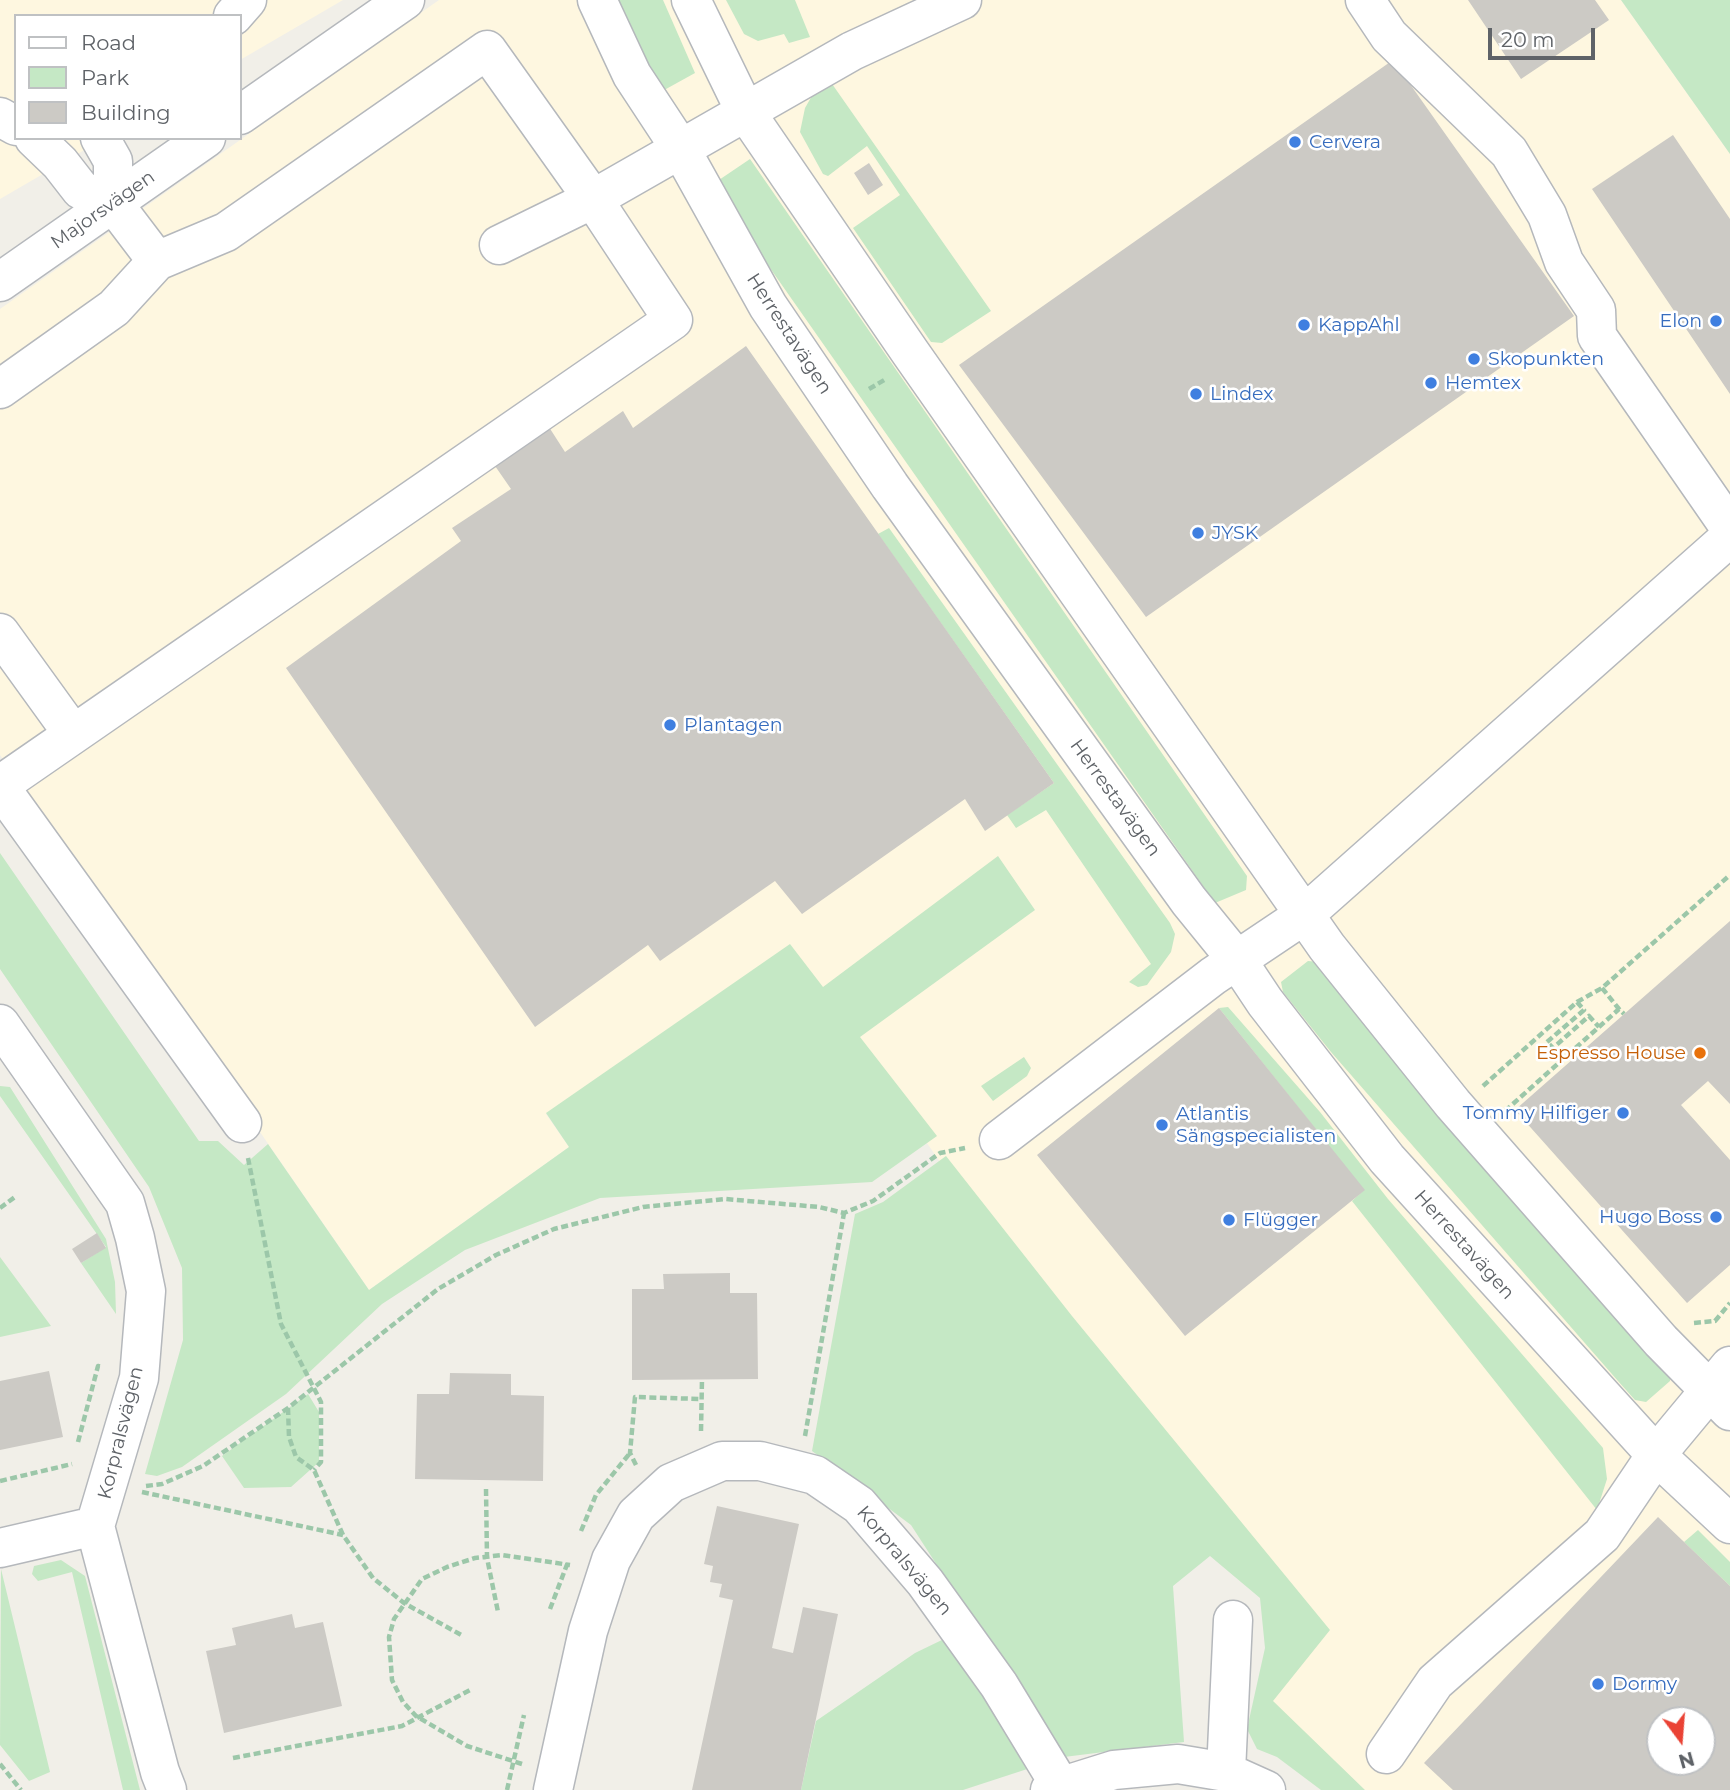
<!DOCTYPE html>
<meta charset="utf-8">
<style>
body{margin:0}
#map{position:relative;width:1730px;height:1790px;overflow:hidden;background:#f1efe8;font-family:Montserrat,sans-serif}
canvas{display:block}
.legend{position:absolute;left:14px;top:14px;width:228px;height:126px;box-sizing:border-box;background:#fff;border:2px solid #bfc1c3;margin:0;padding:9px 12px;list-style:none;font-size:21px;color:#5f6368}
.legend li{display:flex;align-items:center;gap:14px;height:35px}
.legend b{width:35px;border:2px solid #bfc1c3}
.north{position:absolute;left:1646px;top:1706px;width:70px;height:70px;box-sizing:border-box;background:#fff;border:2px solid #bfc1c3;border-radius:50%;rotate:164deg;font-size:19px;font-weight:700;line-height:28px;text-align:center;color:#5f6368}
.north::after{content:'';display:block;margin:auto;width:24px;height:32px;background:#ea4335;clip-path:polygon(50% 0,100% 100%,50% 72%,0 100%)}
.scale{position:absolute;left:1488px;top:28px;width:107px;height:32px;box-sizing:border-box;border:4px solid #5f6368;border-top:0;padding-left:9px;font-size:21px;line-height:24px;white-space:nowrap;color:#5f6368;-webkit-text-stroke:5px #fff;paint-order:stroke}
</style>
<div id="map">
<canvas width="1730" height="1790"></canvas>
<ul class="legend">
<li><b style="height:9px;background:#fff"></b>Road</li>
<li><b style="height:19px;background:#c5e8c5"></b>Park</li>
<li><b style="height:19px;background:#cccac5"></b>Building</li>
</ul>
<div class="north">N</div>
<div class="scale">20 m</div>
</div>
<script>
const ctx = document.querySelector('canvas').getContext('2d');
ctx.lineJoin = 'round';
function fillPath(path, color) { ctx.fillStyle = color; ctx.fill(path, 'evenodd'); }
const shape = rows => new Path2D(rows.map(r => 'M' + r).join(''));
function stroke(path, color, width, dash) { ctx.strokeStyle = color; ctx.lineWidth = width; ctx.lineCap = dash ? 'butt' : 'round'; ctx.setLineDash(dash || []); ctx.stroke(path); }
function label(font, color, halo, rows, align = 'center') {
  ctx.font = font + ' Montserrat,sans-serif'; ctx.lineWidth = 5; ctx.setLineDash([]); ctx.textBaseline = 'middle'; ctx.strokeStyle = halo; ctx.fillStyle = color; for (const [text, x, y, turn = 0] of rows) {
    ctx.save(); ctx.translate(x, y); ctx.rotate((+turn || 0) * Math.PI / 180); ctx.textAlign = isNaN(turn) ? turn : align; if (halo) ctx.strokeText(text, 0, 0); ctx.fillText(text, 0, 0); ctx.restore();
  }
}
fillPath(shape([
 [0,0,343,0,240,60,240,16,16,16,16,138,105,138,0,199],
 [439,0,1621,0,1730,154,1730,1790,1336,1790,1257,1724,1314,1620,938,1159,790,945,546,1114,569,1147,369,1290,0,755,0,309],
 [1660,1720,1702,1720,1702,1762,1660,1762]
]), '#fef7e0');
fillPath(shape([
 [618,0,663,0,695,73,657,94],
 [726,0,795,0,810,37,789,43,784,34,758,41,744,34],
 [1621,0,1730,0,1730,154],
 [830,81,991,311,942,343,931,342,853,228,900,195,867,146,828,176,823,174,800,132,805,108,817,87],
 [750,159,1247,876,1246,890,1215,903,716,191,716,182],
 [889,528,1170,923,1175,934,1171,952,1147,985,1138,987,1129,982,1151,964,1046,810,1016,828,1007,815,1054,783,878,534],
 [0,853,199,1141,218,1141,244,1165,268,1144,369,1290,569,1147,546,1113,790,944,823,987,998,856,1035,910,860,1037,937,1136,872,1182,600,1198,465,1250,382,1304,286,1394,182,1467,157,1476,145,1474,183,1340,182,1268,149,1187,0,969],
 [1308,961,1320,962,1670,1370,1670,1381,1646,1402,1635,1400,1618,1381,1331,1052,1283,992,1281,982],
 [1228,1007,1320,1112,1388,1199,1603,1448,1607,1479,1597,1510,1352,1201,1364,1190,1219,1008],
 [1024,1057,1031,1068,1027,1076,993,1101,981,1086],
 [0,1086,10,1087,106,1239,115,1282,116,1314,81,1263,106,1247,0,1096],
 [946,1156,1072,1316,1330,1630,1273,1701,1365,1790,1321,1790,1277,1757,1257,1749,1247,1729,1265,1648,1260,1598,1210,1556,1173,1586,1184,1742,1064,1757,963,1790,801,1790,816,1721,915,1653,975,1624,911,1525,812,1451,855,1214,883,1202],
 [0,1257,51,1326,0,1337],
 [308,1394,319,1412,319,1462,291,1487,244,1488,222,1456],
 [1698,1530,1730,1562,1730,1586,1684,1542],
 [61,1560,85,1576,140,1790,123,1790,72,1572,38,1581,32,1574,34,1566],
 [1,1569,50,1772,29,1781,0,1745]
]), '#c5e8c5');
fillPath(shape([
 [1468,0,1595,0,1609,20,1521,79],
 [1393,60,1574,316,1146,617,959,365],
 [1673,135,1730,219,1730,394,1592,189],
 [869,163,883,185,868,195,854,173],
 [746,346,1054,783,985,831,965,799,802,914,775,881,660,961,648,945,535,1027,286,668,461,541,452,528,511,489,493,463,547,424,565,452,623,411,633,428],
 [1730,921,1730,1104,1708,1081,1681,1105,1730,1160,1730,1265,1687,1303,1515,1110],
 [1219,1008,1365,1190,1185,1336,1037,1155],
 [97,1233,106,1248,81,1263,72,1249],
 [730,1273,730,1293,757,1293,758,1379,632,1380,632,1289,664,1289,663,1274],
 [49,1371,63,1437,0,1450,0,1381],
 [450,1373,511,1374,511,1395,544,1396,543,1481,415,1479,417,1394,449,1394],
 [717,1506,799,1524,772,1648,793,1653,803,1607,838,1614,801,1790,692,1790,733,1600,719,1597,722,1584,710,1582,713,1566,704,1564],
 [1658,1517,1730,1586,1730,1790,1453,1790,1424,1763],
 [1660,1720,1702,1720,1702,1762,1660,1762],
 [292,1614,295,1628,323,1622,342,1706,224,1733,206,1651,236,1645,232,1628]
]), '#cccac5');
const minor = shape([
 [597,0,632,75,680,148,768,306,890,486,1189,901,1237,960,1265,1002,1387,1159,1656,1455,1730,1524],
 [691,0,745,111,910,352,1327,947,1453,1104,1661,1341,1730,1411],
 [1365,0,1389,36,1509,152,1547,215,1564,262,1596,310,1597,336,1730,528],
 [233,16,247,0],
 [240,115,405,0],
 [0,117,16,126],
 [34,138,60,163,81,190,113,203,157,261],
 [100,138,113,161,113,203],
 [499,245,593,199,852,51,962,0],
 [0,282,206,138],
 [0,389,114,308,157,261,226,232,487,50,593,199,673,320,0,785],
 [0,633,73,734],
 [0,787,242,1123],
 [0,1024,125,1203,135,1238,146,1291,139,1378,95,1526,160,1772,167,1790],
 [999,1140,1213,976,1304,915,1730,537],
 [0,1548,95,1526],
 [1386,1754,1435,1682,1602,1535,1656,1455,1730,1366],
 [1226,1772,1233,1620],
 [553,1790,588,1631,611,1560,636,1515,671,1483,722,1461,760,1461,815,1475,859,1505,925,1582,999,1685,1061,1787],
 [1050,1790,1114,1770,1178,1764,1226,1772,1266,1790]
]);
stroke(minor, '#b5b8bc', 41);
stroke(shape([
 [869,389,886,379],
 [1602,988,1619,1009],
 [1577,1002,1584,1010,1547,1042,1553,1048,1589,1016,1599,1027],
 [1483,1086,1577,1002,1602,988,1730,875],
 [1505,1111,1619,1009,1624,1014],
 [248,1158,281,1324,321,1402,321,1462,314,1470],
 [0,1208,15,1197],
 [1694,1323,1715,1321,1730,1303],
 [288,1408,289,1437,296,1457,314,1470,343,1535,373,1578,404,1603,463,1636],
 [701,1431,702,1379],
 [805,1436,844,1213],
 [78,1442,98,1366,102,1367],
 [636,1465,630,1453,635,1397,701,1399],
 [0,1481,72,1464],
 [146,1486,162,1484,203,1466,288,1408,438,1289,496,1255,554,1229,643,1207,725,1199,819,1207,844,1213,873,1201,940,1153,965,1148],
 [486,1489,487,1558,498,1612],
 [142,1492,343,1535],
 [581,1531,596,1495,630,1453],
 [550,1609,568,1562],
 [233,1758,402,1726,470,1690],
 [0,1764,21,1790],
 [522,1764,467,1746,416,1716,403,1702,392,1680,389,1637,394,1619,422,1579,447,1567,475,1558,502,1555,570,1565],
 [507,1790,524,1715]
]), '#9cc7a9', 4.5, [7, 3.5]);
stroke(minor, '#fff', 38);
for (const [x, y, r, color] of [
 [1295,142,7,"#3f7fe0"],
 [1716,321,7,"#3f7fe0"],
 [1304,325,7,"#3f7fe0"],
 [1474,359,7,"#3f7fe0"],
 [1431,383,7,"#3f7fe0"],
 [1196,394,7,"#3f7fe0"],
 [1198,533,7,"#3f7fe0"],
 [670,725,7,"#3f7fe0"],
 [1700,1053,7,"#e8710a"],
 [1623,1113,7,"#3f7fe0"],
 [1162,1125,7,"#3f7fe0"],
 [1716,1217,7,"#3f7fe0"],
 [1229,1220,7,"#3f7fe0"],
 [1598,1684,7,"#3f7fe0"]
]) { const dot = new Path2D(); dot.arc(x, y, r, 0, 2 * Math.PI); ctx.fillStyle = color; ctx.fill(dot); stroke(dot, '#fff', 2.5); }
label('19px', '#366cbe', '#fff', [
 ["Cervera",1309,142],
 ["Elon",1702,321,"right"],
 ["KappAhl",1318,325],
 ["Skopunkten",1488,359],
 ["Hemtex",1445,383],
 ["Lindex",1210,394],
 ["JYSK",1212,533],
 ["Plantagen",684,725],
 ["Tommy Hilfiger",1609,1113,"right"],
 ["Atlantis",1176,1114],
 ["Sängspecialisten",1176,1136],
 ["Hugo Boss",1702,1217,"right"],
 ["Flügger",1243,1220],
 ["Dormy",1612,1684]
], 'left');
label('19px', '#5f6368', '#fff', [
 ["Majorsvägen",103,210,-35],
 ["Herrestavägen",789,334,57],
 ["Herrestavägen",1115,798,54],
 ["Herrestavägen",1464,1245,48],
 ["Korpralsvägen",121,1433,-76],
 ["Korpralsvägen",904,1561,50]
]);
label('19px', '#c56008', '#fff', [
 ["Espresso House",1686,1053]
], 'right');
</script>
